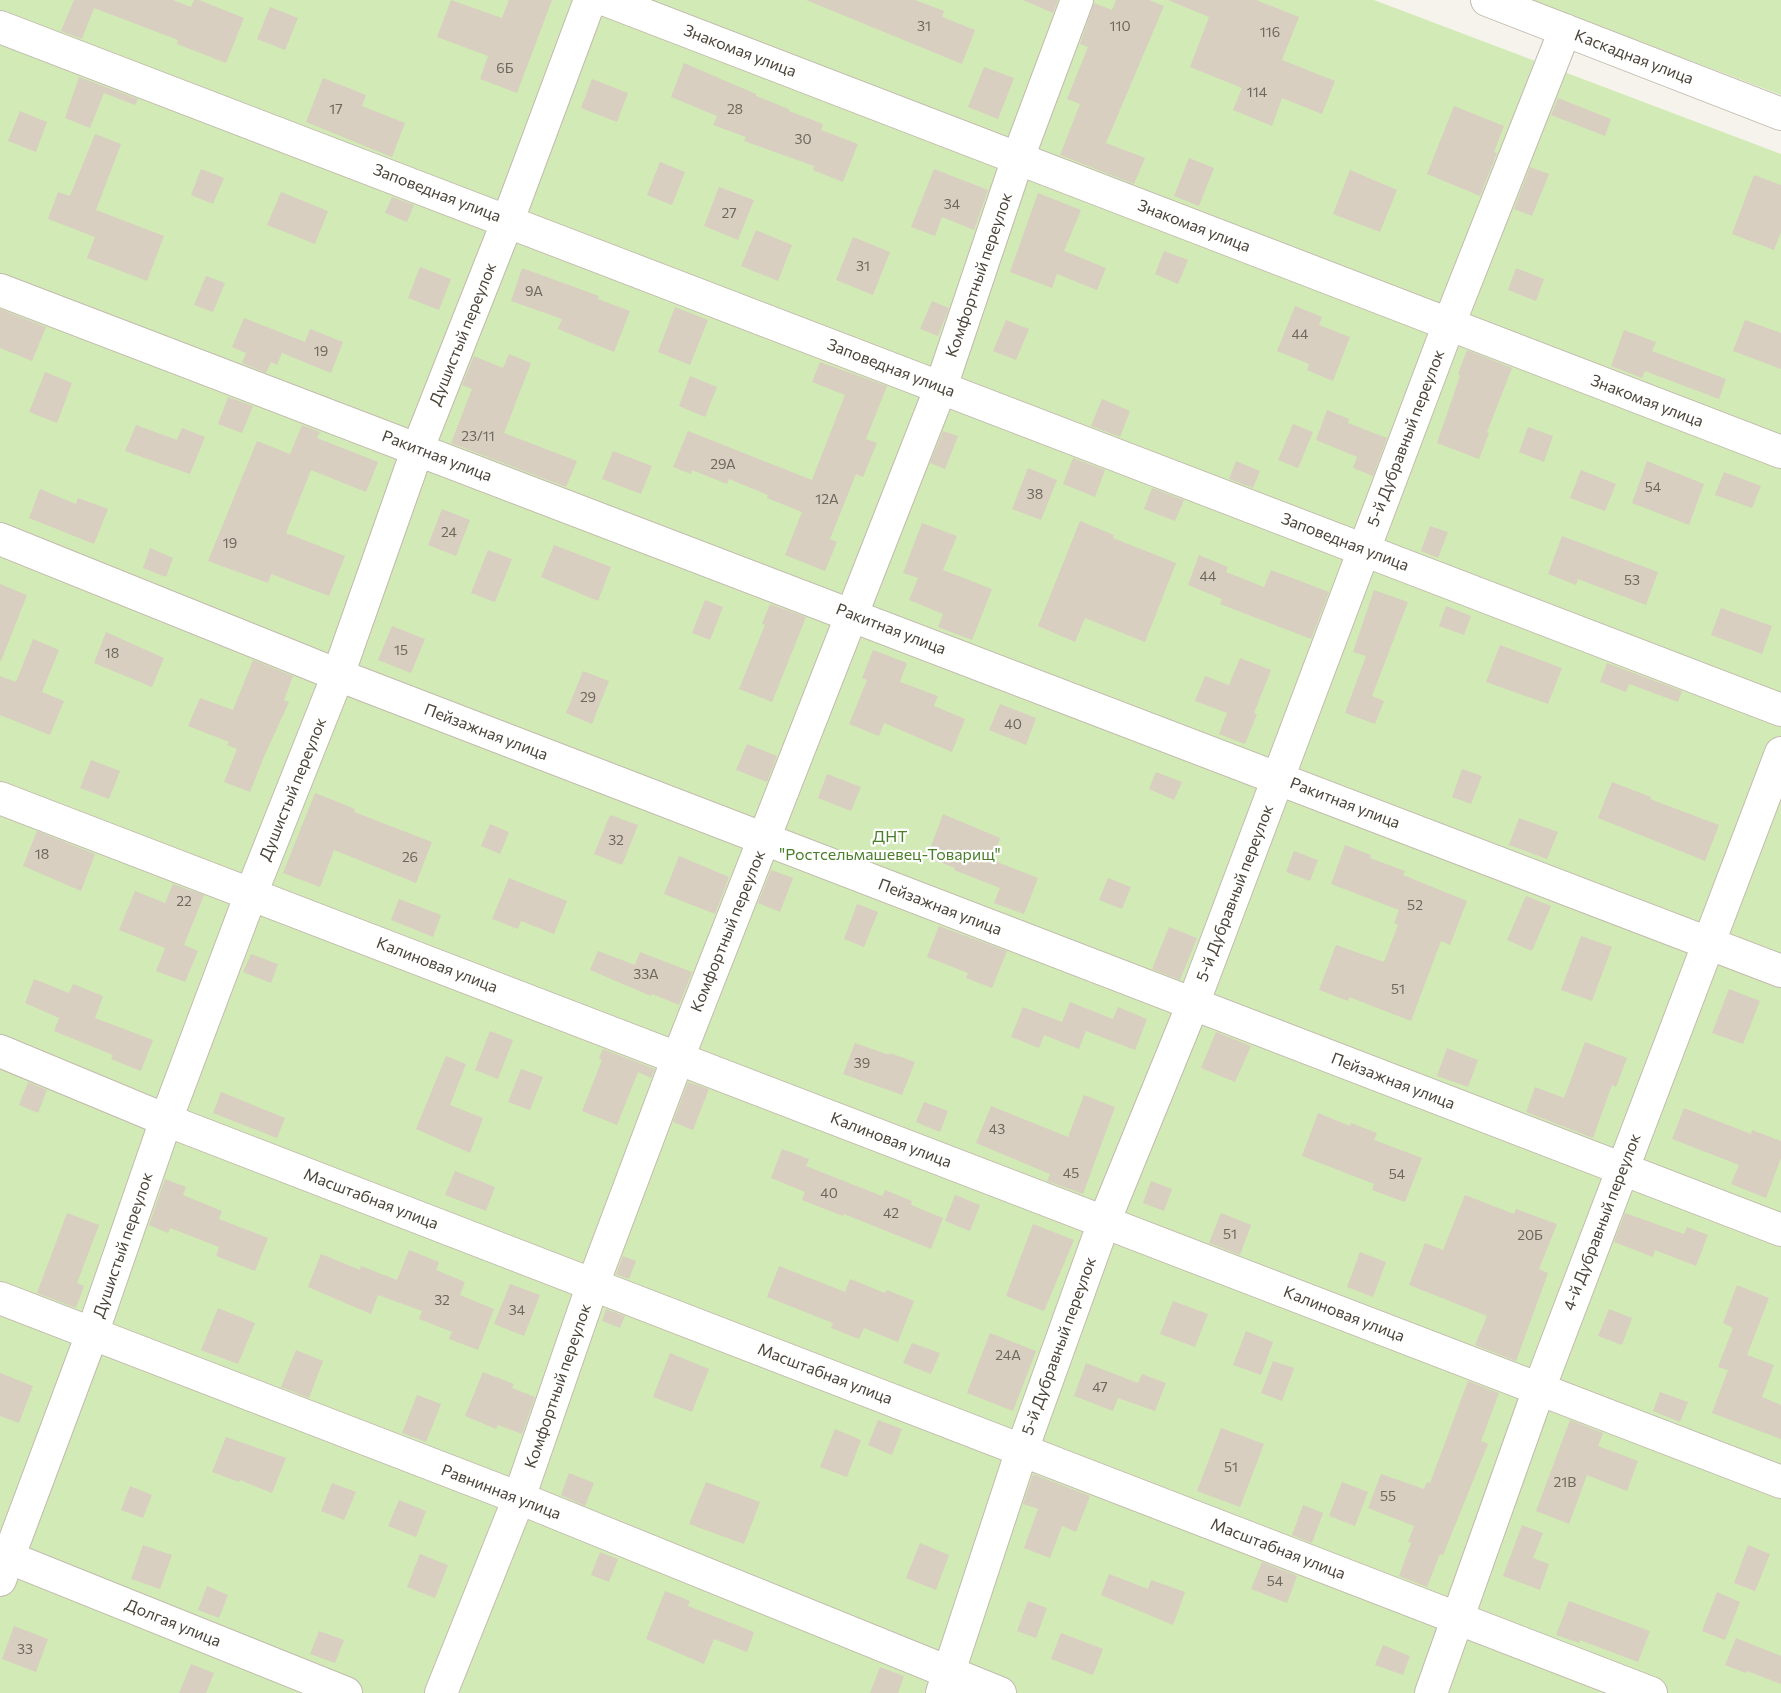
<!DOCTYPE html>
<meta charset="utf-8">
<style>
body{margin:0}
canvas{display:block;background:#f6f3ec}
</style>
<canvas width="1781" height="1693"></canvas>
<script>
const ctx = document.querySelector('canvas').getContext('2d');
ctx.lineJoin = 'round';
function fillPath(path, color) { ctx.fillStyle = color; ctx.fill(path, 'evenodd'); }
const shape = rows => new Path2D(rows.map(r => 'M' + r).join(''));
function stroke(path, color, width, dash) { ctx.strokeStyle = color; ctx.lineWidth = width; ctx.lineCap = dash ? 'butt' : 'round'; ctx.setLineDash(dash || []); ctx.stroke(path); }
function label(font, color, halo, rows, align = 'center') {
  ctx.font = font + ' Commissioner,sans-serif'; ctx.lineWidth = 4.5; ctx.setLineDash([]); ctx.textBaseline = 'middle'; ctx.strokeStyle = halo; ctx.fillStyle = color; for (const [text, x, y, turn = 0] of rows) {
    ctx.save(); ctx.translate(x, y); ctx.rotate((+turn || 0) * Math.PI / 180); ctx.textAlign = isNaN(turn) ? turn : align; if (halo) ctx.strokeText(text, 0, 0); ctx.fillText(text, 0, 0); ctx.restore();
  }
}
fillPath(shape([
 [0,0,1374,0,1781,154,1781,1693,0,1693],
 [1531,0,1781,0,1781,95]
]), '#d2eab5');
fillPath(shape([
 [74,0,173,0,191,7,194,0,199,0,244,18,226,63,177,44,178,40,94,8,82,39,61,31],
 [451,0,502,18,509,0,552,0,517,93,480,79,488,56,437,37],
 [806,0,915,0,944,11,942,17,975,30,962,64],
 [1023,0,1058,0,1053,13],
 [1116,0,1149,0,1164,6,1106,143,1145,158,1134,184,1060,155,1080,104,1067,99,1088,47,1080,44,1094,3,1112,10],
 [1168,0,1256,0,1299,17,1282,60,1335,81,1322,114,1282,98,1272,126,1233,110,1242,88,1190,67,1209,17],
 [270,7,298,18,285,50,257,39],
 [684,63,756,94,756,96,789,109,789,111,823,124,821,130,858,144,843,182,813,170,814,166,744,141,746,137,713,125,717,116,671,97],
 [984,67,1014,78,998,119,968,107],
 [79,77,138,99,135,105,104,93,90,128,65,118],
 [323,78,366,95,362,106,405,123,392,157,306,122],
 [592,79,628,93,617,122,581,108],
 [1558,98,1611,119,1605,136,1551,115],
 [1454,106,1504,126,1494,152,1497,153,1480,196,1427,174],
 [20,111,47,122,36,152,8,141],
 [95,134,121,144,96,210,164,236,147,281,87,258,95,237,48,219,58,192,70,196],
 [1189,158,1214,168,1199,206,1174,196],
 [660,162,685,172,672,205,647,195],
 [1530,167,1549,174,1532,216,1514,209],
 [201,169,224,178,213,204,191,195],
 [934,169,988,190,974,230,942,217,935,236,911,227],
 [1350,170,1397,190,1380,232,1333,214],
 [1754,175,1781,185,1781,232,1774,250,1732,234],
 [719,187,754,200,738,240,704,226],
 [281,192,328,211,315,244,267,225],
 [1038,193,1081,210,1064,251,1106,268,1097,290,1057,274,1052,288,1010,272],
 [392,197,414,205,407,222,385,213],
 [756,230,792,245,778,281,741,266],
 [853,237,890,252,873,295,836,280],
 [1164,251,1188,260,1178,284,1155,274],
 [420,267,451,279,439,310,408,298],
 [522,268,599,296,598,299,630,311,614,352,558,329,562,319,511,301],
 [1516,268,1544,279,1536,301,1508,290],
 [206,276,225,283,213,312,194,305],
 [932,301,949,308,938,336,920,329],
 [1295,306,1322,317,1319,325,1350,337,1333,381,1307,370,1309,364,1277,351],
 [675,307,708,320,690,365,658,352],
 [0,309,46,327,32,361,0,348],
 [244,318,305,342,310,329,343,342,331,373,282,353,277,365,271,362,266,373,242,363,246,353,232,347],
 [1006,320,1029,329,1016,360,993,351],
 [1745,320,1781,333,1781,369,1733,351],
 [1624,330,1656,342,1652,351,1726,379,1719,399,1645,371,1642,378,1611,366],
 [1467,350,1512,368,1487,432,1489,433,1479,459,1437,443,1460,376,1458,374],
 [509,354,531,363,504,433,577,461,566,487,451,443,472,389,462,385,474,356,503,368],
 [820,362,887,386,866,439,877,443,863,477,856,474,830,539,837,542,825,571,785,555,802,512,767,498,768,495,729,479,727,484,692,470,691,474,673,467,688,431,812,480,845,395,812,382],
 [45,372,72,383,57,423,29,412],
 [690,376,717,387,705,417,679,406],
 [228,397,253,406,242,433,218,424],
 [1102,399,1130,411,1120,437,1091,426],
 [1327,410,1349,419,1348,423,1387,438,1373,476,1353,468,1357,457,1316,440],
 [1293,424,1313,432,1298,468,1278,460],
 [136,425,177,440,182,428,205,437,190,474,125,451],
 [302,425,320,432,317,438,378,462,366,492,311,470,286,533,345,556,329,596,271,574,268,583,208,561,257,441,290,454],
 [1528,427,1553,436,1544,462,1519,452],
 [943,431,958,436,945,469,930,463],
 [613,451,652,466,641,494,602,479],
 [1073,458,1105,470,1095,497,1063,484],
 [1236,461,1260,471,1253,488,1229,479],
 [1647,461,1704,484,1689,525,1632,503],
 [1028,468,1057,480,1041,520,1012,509],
 [1581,470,1616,484,1605,511,1570,498],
 [1724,472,1761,486,1752,508,1715,495],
 [1152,488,1184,500,1175,521,1144,509],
 [40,489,76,504,78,498,108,509,94,544,29,518],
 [442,509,470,520,456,556,428,545],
 [1080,521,1114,535,1113,538,1176,563,1145,642,1085,618,1075,642,1038,626],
 [922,523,957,536,943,570,992,589,972,640,938,627,943,614,909,600,918,578,903,573],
 [1430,526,1448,532,1438,558,1421,551],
 [1562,536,1658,572,1646,605,1578,579,1576,585,1548,574],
 [554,545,611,567,598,601,541,577],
 [150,548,173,558,166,577,143,568],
 [488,550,512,559,495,602,471,593],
 [1199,555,1228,567,1226,572,1264,587,1271,570,1329,592,1311,639,1220,604,1222,599,1188,585],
 [0,584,27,595,1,661,0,660],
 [1374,590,1408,602,1372,696,1384,701,1375,724,1345,713,1366,656,1353,652],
 [705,600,723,607,710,640,692,633],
 [770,604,806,617,772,702,739,689,765,625,762,624],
 [1446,606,1471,616,1464,635,1439,626],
 [1721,608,1772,626,1762,654,1711,635],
 [392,626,425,639,411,673,378,660],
 [106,632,164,658,152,687,94,663],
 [33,639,59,650,42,692,64,701,50,735,0,715,0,676,16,682],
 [1500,645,1562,668,1548,704,1486,682],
 [873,650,907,663,900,682,938,696,934,706,965,719,952,752,884,723,879,736,849,724,867,680,862,678],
 [1240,658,1271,670,1254,713,1257,714,1245,744,1219,734,1227,713,1195,701,1205,676,1229,685],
 [253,660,293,676,284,700,289,702,263,759,250,792,224,782,237,749,227,745,229,742,188,726,200,698,233,710],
 [1607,663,1682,691,1678,702,1629,684,1626,692,1600,682],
 [583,671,609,681,592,724,566,713],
 [1000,704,1036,718,1026,745,989,730],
 [747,744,777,756,767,782,736,770],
 [91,760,120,771,109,799,80,788],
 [1462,769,1482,776,1471,804,1452,797],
 [1156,772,1182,782,1174,800,1149,789],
 [827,774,861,787,851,811,818,798],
 [1612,782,1651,797,1650,799,1719,825,1705,861,1598,818],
 [315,793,355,809,354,812,432,842,416,883,334,850,320,887,283,873],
 [943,814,1000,838,992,860,1038,878,1024,914,994,903,1000,888,954,870,955,868,927,857],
 [610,815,638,825,622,865,594,854],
 [1519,818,1558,832,1547,859,1509,845],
 [490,824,509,832,500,854,481,846],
 [37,831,95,854,81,891,23,866],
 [1345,845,1371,855,1370,858,1405,871,1403,875,1467,901,1450,945,1441,941,1411,1021,1349,997,1348,1001,1319,990,1336,945,1384,962,1398,925,1394,923,1399,910,1331,884],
 [1294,851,1318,860,1310,881,1286,872],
 [679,856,729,877,715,914,664,894],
 [771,870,793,878,780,912,758,903],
 [509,878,567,901,554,934,521,921,518,929,492,919],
 [1108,878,1131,887,1122,909,1099,900],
 [173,884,204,895,184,945,198,951,185,982,156,971,165,948,119,930,135,891,165,903],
 [1526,896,1551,906,1532,951,1507,940],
 [399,899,441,915,433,937,391,920],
 [857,904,878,912,864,947,844,939],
 [939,926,1007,951,992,988,966,978,968,973,927,957],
 [1169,927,1197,938,1180,980,1152,969],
 [1581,936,1612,947,1592,1001,1561,990],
 [598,951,635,965,640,952,692,972,679,1005,652,994,651,996,590,970],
 [251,954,278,964,271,983,243,972],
 [34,979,69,993,73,984,103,996,95,1018,153,1040,141,1071,111,1059,113,1055,54,1031,59,1018,25,1003],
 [1729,989,1760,1001,1743,1044,1712,1033],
 [1070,1002,1113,1019,1118,1007,1147,1019,1135,1050,1086,1031,1079,1049,1044,1035,1039,1048,1011,1037,1023,1007,1062,1022],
 [490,1031,513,1040,498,1079,475,1070],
 [1216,1032,1251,1046,1235,1082,1201,1068],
 [1585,1042,1627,1058,1616,1087,1612,1085,1593,1138,1526,1112,1535,1087,1564,1098],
 [855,1043,889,1055,890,1053,915,1062,902,1095,843,1074],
 [1447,1048,1478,1060,1468,1087,1437,1076],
 [603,1049,655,1069,651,1078,638,1072,617,1125,582,1111,602,1060,599,1058],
 [446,1056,466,1064,450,1105,483,1118,470,1153,416,1129],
 [521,1069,543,1077,530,1110,508,1102],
 [28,1082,47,1090,38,1113,19,1105],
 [688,1082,709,1089,693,1130,673,1122],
 [221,1092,285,1118,277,1138,213,1113],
 [1084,1095,1115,1107,1083,1194,1047,1181,1050,1174,976,1143,991,1106,1068,1137],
 [924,1102,948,1111,940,1132,916,1122],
 [1684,1108,1751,1134,1752,1130,1781,1141,1781,1158,1766,1198,1731,1184,1739,1165,1672,1139],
 [1318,1113,1350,1126,1351,1123,1377,1133,1374,1140,1422,1158,1405,1202,1372,1190,1374,1184,1302,1156],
 [782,1149,809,1159,806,1166,882,1196,885,1190,912,1201,911,1205,943,1218,931,1249,844,1214,843,1216,802,1200,805,1192,771,1178],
 [455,1171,495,1187,486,1211,445,1195],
 [165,1179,186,1187,183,1195,222,1211,219,1219,268,1238,255,1271,216,1256,219,1247,170,1228,168,1233,149,1225],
 [1151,1181,1172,1189,1164,1211,1143,1203],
 [955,1195,980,1205,970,1231,945,1221],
 [1465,1195,1514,1214,1516,1209,1557,1224,1539,1269,1548,1273,1516,1361,1475,1345,1487,1316,1409,1285,1425,1243,1443,1250],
 [67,1213,99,1225,77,1283,84,1286,76,1308,37,1293],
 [1221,1213,1251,1225,1240,1255,1209,1243],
 [1625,1213,1684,1234,1687,1227,1708,1235,1696,1266,1655,1250,1653,1257,1614,1242],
 [1033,1224,1074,1240,1044,1311,1006,1296],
 [409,1250,439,1262,436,1270,465,1282,460,1295,494,1309,478,1350,449,1339,452,1332,419,1319,422,1311,378,1295,371,1314,308,1287,321,1254,360,1270,361,1266,397,1280],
 [1360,1252,1386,1262,1373,1297,1347,1287],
 [623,1256,636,1261,629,1279,616,1274],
 [779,1266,845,1292,850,1279,885,1293,887,1290,914,1301,898,1342,864,1328,859,1339,831,1328,833,1323,767,1297],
 [510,1284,540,1295,524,1336,494,1324],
 [1737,1285,1769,1298,1747,1355,1774,1365,1762,1397,1781,1405,1781,1439,1712,1413,1728,1370,1718,1367,1733,1328,1723,1323],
 [1173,1301,1208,1314,1195,1347,1160,1334],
 [218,1308,255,1323,238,1364,201,1350],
 [606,1309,625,1316,620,1328,602,1321],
 [1609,1309,1632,1318,1622,1345,1598,1336],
 [1246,1331,1273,1342,1261,1375,1233,1365],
 [990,1333,1036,1351,1013,1411,967,1393],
 [912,1343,940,1353,931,1374,903,1363],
 [296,1350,323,1361,309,1398,281,1387],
 [670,1353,709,1369,692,1412,653,1397],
 [1273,1361,1294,1368,1282,1401,1261,1393],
 [1086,1363,1138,1383,1142,1374,1166,1383,1155,1411,1118,1398,1113,1411,1074,1396],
 [483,1372,514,1384,512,1388,535,1397,522,1434,498,1425,496,1429,465,1416],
 [0,1373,33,1386,19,1423,0,1416],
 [1468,1381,1499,1393,1481,1441,1488,1444,1443,1555,1440,1554,1427,1587,1399,1576,1411,1543,1408,1542,1414,1526,1368,1508,1381,1474,1424,1489,1427,1482,1430,1483],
 [1660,1392,1688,1402,1680,1422,1653,1411],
 [417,1395,441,1404,426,1442,402,1433],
 [878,1420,902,1429,892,1455,868,1445],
 [1570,1420,1603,1433,1598,1446,1638,1461,1627,1491,1587,1475,1569,1524,1536,1511],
 [1221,1428,1264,1444,1240,1507,1197,1491],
 [835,1429,861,1440,847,1477,820,1467],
 [226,1437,286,1458,272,1493,240,1480,239,1482,212,1472],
 [569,1473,594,1483,585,1506,561,1495],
 [1033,1474,1090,1496,1076,1532,1062,1526,1050,1558,1024,1548,1038,1509,1023,1504],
 [706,1482,760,1502,744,1544,689,1524],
 [1342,1482,1368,1492,1355,1526,1329,1516],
 [332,1483,356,1492,344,1520,321,1511],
 [130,1486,152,1495,143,1518,121,1510],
 [399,1500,426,1511,416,1537,388,1526],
 [1303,1505,1323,1513,1312,1543,1292,1535],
 [1522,1525,1543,1533,1533,1558,1549,1564,1540,1590,1503,1576],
 [920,1543,949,1555,936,1590,906,1578],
 [143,1545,172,1555,160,1589,131,1579],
 [1748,1545,1770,1554,1755,1591,1734,1583],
 [600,1552,618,1559,609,1582,591,1575],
 [420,1554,448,1565,435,1598,407,1587],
 [1262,1562,1297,1576,1287,1603,1251,1589],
 [1109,1574,1148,1589,1151,1580,1185,1592,1173,1625,1101,1595],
 [207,1586,228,1595,219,1618,198,1610],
 [665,1591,690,1601,688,1606,754,1632,747,1652,714,1639,704,1664,646,1639],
 [1717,1592,1740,1602,1725,1640,1702,1631],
 [1028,1601,1047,1608,1036,1638,1017,1631],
 [1569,1601,1650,1631,1638,1662,1580,1640,1579,1643,1556,1635],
 [14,1626,48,1639,36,1672,2,1659],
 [319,1631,344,1640,335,1663,310,1654],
 [1061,1633,1103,1649,1093,1675,1051,1659],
 [1736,1638,1781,1656,1781,1684,1747,1671,1746,1673,1725,1665],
 [1383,1645,1410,1656,1403,1675,1375,1665],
 [191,1664,214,1673,206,1693,179,1693],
 [880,1667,904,1676,898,1693,870,1693]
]), '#d8cfc1');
const minor = shape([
 [606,0,1781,452],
 [1487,0,1781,114],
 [0,27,1781,710],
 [0,290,1781,971],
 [0,539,338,675,1781,1230],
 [0,798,1781,1482],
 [0,1051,166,1120,1651,1693],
 [0,1298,519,1498,1000,1693],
 [0,1554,346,1693],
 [0,1580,92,1334,166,1120,251,894,338,675,418,448,508,220,590,0],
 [441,1693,519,1498,593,1284,678,1058,941,387,1018,158,1077,0],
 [942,1693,1022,1450,1104,1222,1193,1004,1449,324,1565,30],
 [1431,1693,1539,1389,1781,753]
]);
stroke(minor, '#c2bbae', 34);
stroke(minor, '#fff', 32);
label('14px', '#6e675b', null, [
 ["31",924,26],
 ["110",1120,26],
 ["116",1270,32],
 ["6Б",505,68],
 ["114",1257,92],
 ["17",336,109],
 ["28",735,109],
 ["30",803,139],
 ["34",952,204],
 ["27",729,213],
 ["31",863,266],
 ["9А",534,291],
 ["44",1300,334],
 ["19",321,351],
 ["23/11",478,436],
 ["29А",723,464],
 ["54",1653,487],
 ["38",1035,494],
 ["12А",827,499],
 ["24",449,532],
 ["19",230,543],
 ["44",1208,576],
 ["53",1632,580],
 ["15",401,650],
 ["18",112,653],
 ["29",588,697],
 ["40",1013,724],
 ["32",616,840],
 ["18",42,854],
 ["26",410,857],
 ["22",184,901],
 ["52",1415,905],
 ["33А",646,974],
 ["51",1398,989],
 ["39",862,1063],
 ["43",997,1129],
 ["45",1071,1173],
 ["54",1397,1174],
 ["40",829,1193],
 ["42",891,1213],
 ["51",1230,1234],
 ["20Б",1530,1235],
 ["32",442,1300],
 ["34",517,1310],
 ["24А",1008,1355],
 ["47",1100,1387],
 ["51",1231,1467],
 ["21В",1565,1482],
 ["55",1388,1496],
 ["54",1275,1581],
 ["33",25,1649]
]);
label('16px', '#4b4439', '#fff', [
 ["Знакомая улица",740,51,21],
 ["Каскадная улица",1634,57,21],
 ["Заповедная улица",437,193,21],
 ["Знакомая улица",1194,226,21],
 ["Комфортный переулок",979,275,-71],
 ["Душистый переулок",463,334,-68],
 ["Заповедная улица",891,368,21],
 ["Знакомая улица",1647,401,21],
 ["5-й Дубравный переулок",1406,438,-69],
 ["Ракитная улица",437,456,21],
 ["Заповедная улица",1345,542,21],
 ["Ракитная улица",891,629,21],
 ["Пейзажная улица",486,732,21],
 ["Душистый переулок",293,789,-68],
 ["Ракитная улица",1345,803,21],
 ["5-й Дубравный переулок",1235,893,-69],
 ["Пейзажная улица",940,907,21],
 ["Комфортный переулок",728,931,-68],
 ["Калиновая улица",437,965,21],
 ["Пейзажная улица",1393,1081,21],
 ["Калиновая улица",891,1140,21],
 ["Масштабная улица",371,1199,21],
 ["4-й Дубравный переулок",1602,1222,-69],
 ["Душистый переулок",123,1245,-71],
 ["Калиновая улица",1344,1314,21],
 ["5-й Дубравный переулок",1059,1346,-70],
 ["Масштабная улица",825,1374,21],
 ["Комфортный переулок",558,1386,-71],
 ["Равнинная улица",501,1492,21],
 ["Масштабная улица",1278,1549,21],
 ["Долгая улица",173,1623,22]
]);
label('16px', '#4a7f2a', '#fff', [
 ["ДНТ",890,837],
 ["\"Ростсельмашевец-Товарищ\"",890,855]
]);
</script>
